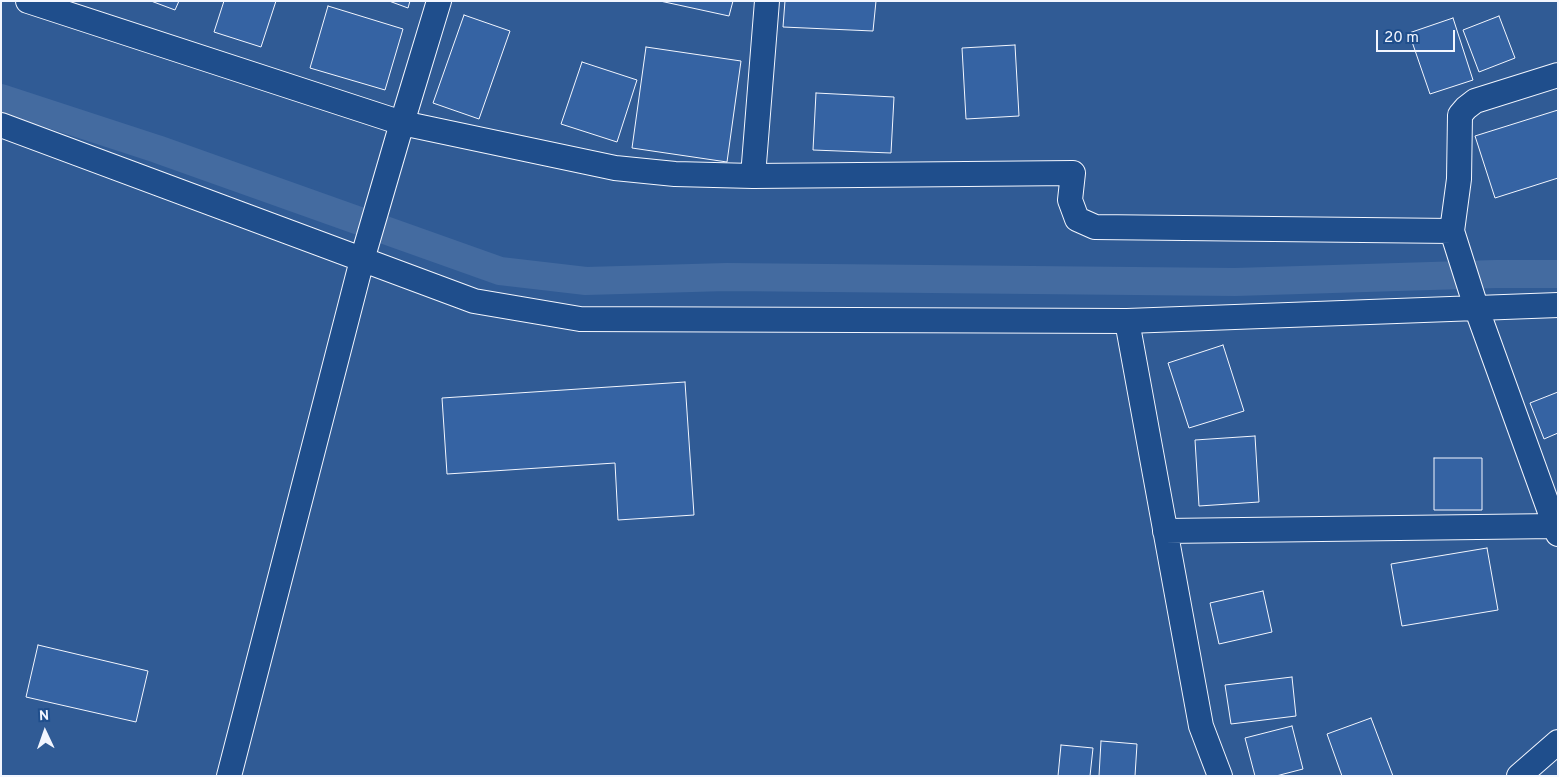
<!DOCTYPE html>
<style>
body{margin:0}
#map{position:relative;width:1559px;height:777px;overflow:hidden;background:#1f4e8c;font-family:Overpass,sans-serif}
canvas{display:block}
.frame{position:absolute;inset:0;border:2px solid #f2f6ff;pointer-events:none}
.north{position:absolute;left:20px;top:707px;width:50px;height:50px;-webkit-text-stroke:4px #1f4e8c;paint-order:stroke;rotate:357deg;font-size:14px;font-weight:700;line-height:20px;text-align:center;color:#f2f6ff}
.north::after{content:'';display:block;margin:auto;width:18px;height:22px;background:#f2f6ff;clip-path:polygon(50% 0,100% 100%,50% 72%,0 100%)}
.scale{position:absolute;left:1376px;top:30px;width:79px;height:22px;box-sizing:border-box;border:2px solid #f2f6ff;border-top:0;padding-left:6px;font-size:15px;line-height:18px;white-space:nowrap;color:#f2f6ff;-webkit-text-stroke:4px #1f4e8c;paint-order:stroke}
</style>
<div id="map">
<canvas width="1559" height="777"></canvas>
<div class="frame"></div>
<div class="north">N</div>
<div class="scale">20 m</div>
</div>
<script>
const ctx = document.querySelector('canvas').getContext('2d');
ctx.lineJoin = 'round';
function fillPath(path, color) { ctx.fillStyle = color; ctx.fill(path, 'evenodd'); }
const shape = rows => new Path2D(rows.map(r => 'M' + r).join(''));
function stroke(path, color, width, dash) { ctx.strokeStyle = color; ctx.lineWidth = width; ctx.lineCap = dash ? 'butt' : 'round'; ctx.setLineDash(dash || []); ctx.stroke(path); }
const built = shape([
 [1,1,1558,1,1558,776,1,776,1,1]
]);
fillPath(built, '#305b95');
stroke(built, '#a8bbd7', 1);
stroke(shape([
 [1,98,157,149,500,271,586,281,727,277,1235,282,1496,274,1558,274]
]), '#446ba0', 28);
const building = shape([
 [151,1,179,1,175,10,151,1],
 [224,1,276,1,261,47,214,32,224,1],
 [389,1,410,1,408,8,389,1],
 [660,1,733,1,729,16,660,1],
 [785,1,876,1,873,31,783,27,785,1],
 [328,6,403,29,385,90,310,68,328,6],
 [464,15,510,31,479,119,433,103,464,15],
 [1499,16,1515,58,1479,72,1463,30,1499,16],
 [1453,18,1473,80,1430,94,1409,33,1453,18],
 [1015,45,1019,116,966,119,962,48,1015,45],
 [646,47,741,61,727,162,632,148,646,47],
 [582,62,637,80,617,142,561,124,582,62],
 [816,93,894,97,891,153,813,150,816,93],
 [1558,110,1558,178,1495,198,1475,136,1558,110],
 [1223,345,1244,411,1189,428,1168,363,1223,345],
 [685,382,694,515,618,520,615,463,447,474,442,398,685,382],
 [1558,392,1558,433,1544,439,1530,403,1558,392],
 [1255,436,1259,502,1199,506,1195,440,1255,436],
 [1434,458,1482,458,1482,510,1434,510,1434,458],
 [1487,548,1498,610,1402,626,1391,564,1487,548],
 [1263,591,1272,632,1219,644,1210,603,1263,591],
 [38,645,148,671,136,722,26,697,38,645],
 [1292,677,1296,716,1231,724,1225,685,1292,677],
 [1371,718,1393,776,1342,776,1327,734,1371,718],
 [1292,726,1303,769,1276,776,1255,776,1245,738,1292,726],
 [1101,741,1137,744,1135,776,1099,776,1101,741],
 [1061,745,1093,748,1090,776,1058,776,1061,745]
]);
fillPath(building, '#3563a3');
stroke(building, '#f2f6ff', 1);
const street = shape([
 [28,1,402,123,615,168,675,174,753,176,1073,173,1070,200,1077,219,1095,227,1452,231],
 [1558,75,1475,101,1466,108,1460,115,1459,179,1452,231,1476,307,1558,534],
 [1,125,474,301,580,319,1127,321,1558,305],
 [753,176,767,1],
 [1127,321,1201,726,1220,776],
 [1165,531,1555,526],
 [229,776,362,260,402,123,439,1],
 [1519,776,1558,742]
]);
stroke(street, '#f2f6ff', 26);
stroke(street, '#1f4e8c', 24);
</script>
